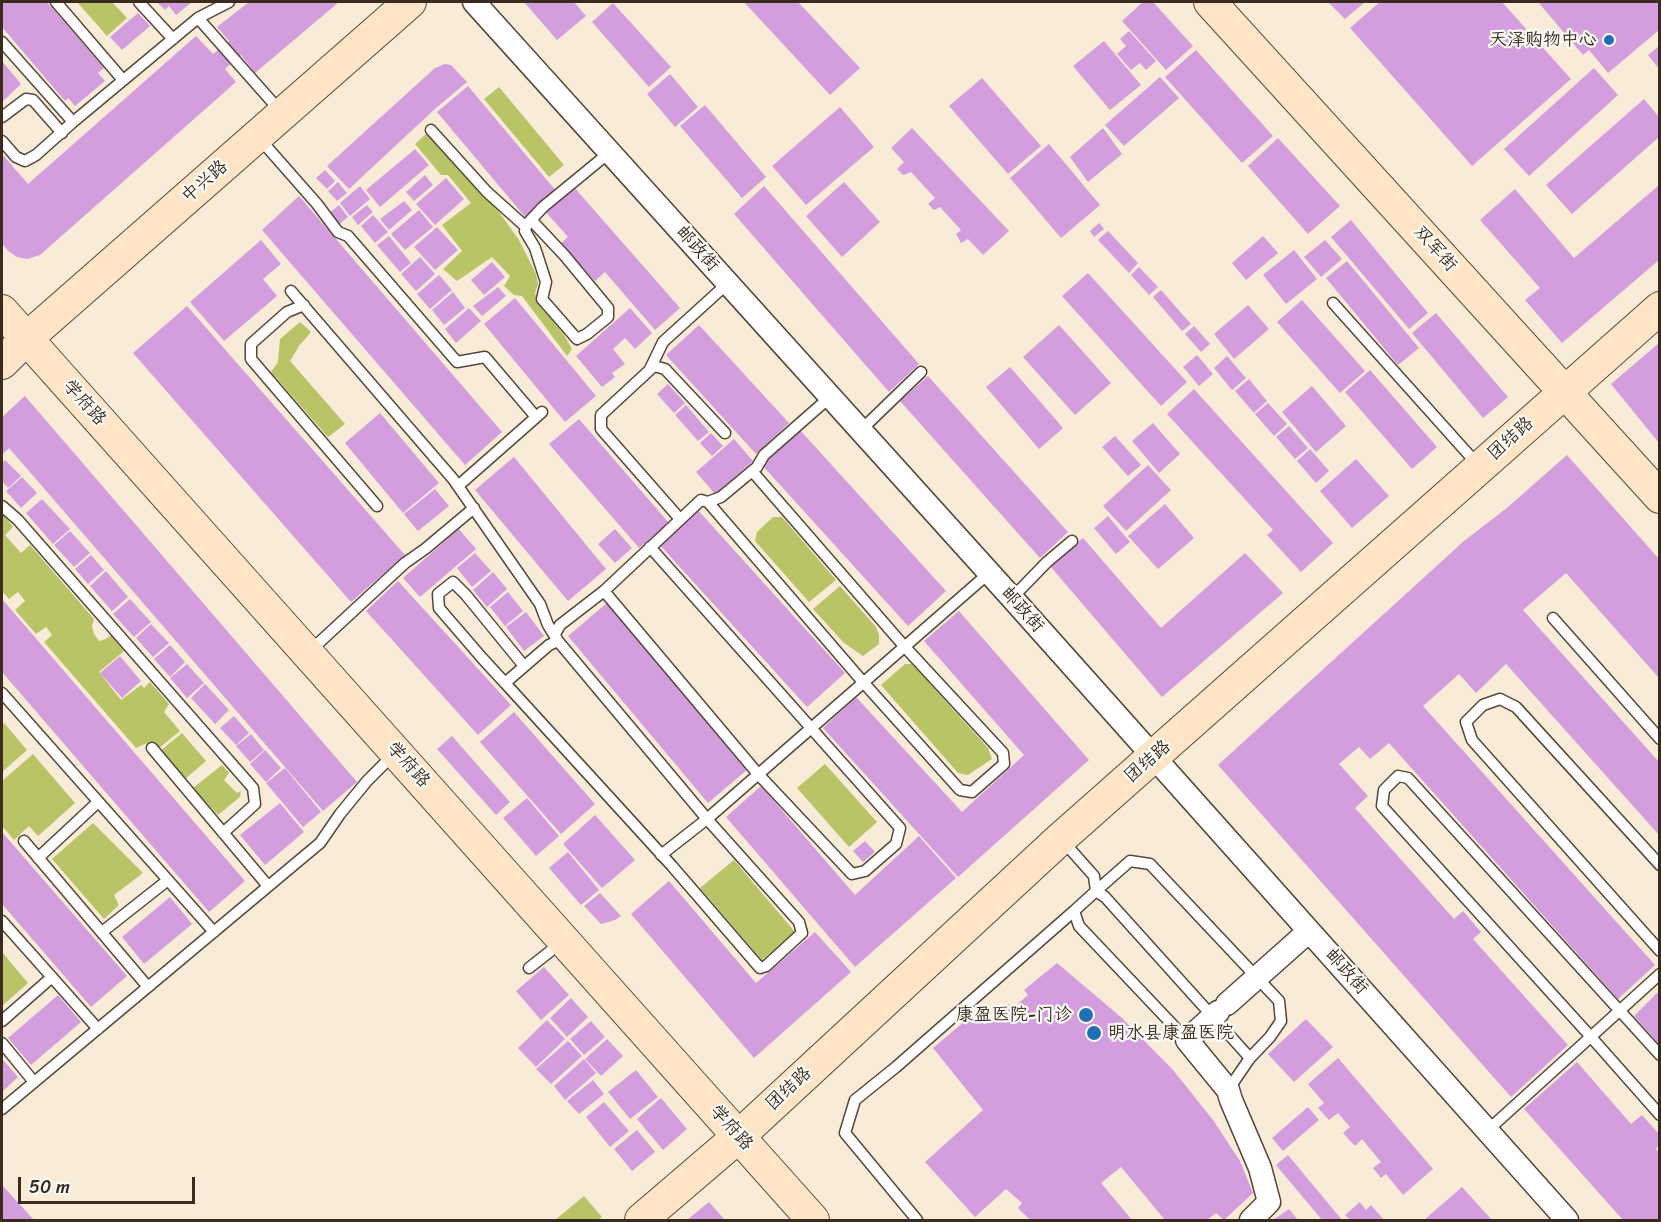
<!DOCTYPE html>
<meta charset="utf-8">
<style>
body{margin:0}
#map{position:relative;width:1661px;height:1222px;overflow:hidden;background:#f8ecd9;font-family:Sriracha,sans-serif}
canvas{display:block}
.frame{position:absolute;inset:0;border:3px solid #3b2a1e;pointer-events:none}
.scale{position:absolute;left:18px;top:1177px;width:177px;height:27px;box-sizing:border-box;border:3px solid #3b2a1e;border-top:0;padding-left:8px;font-size:18px;line-height:21px;white-space:nowrap;color:#3b2a1e;-webkit-text-stroke:4px #fdfcf7;paint-order:stroke}
</style>
<div id="map">
<canvas width="1661" height="1222"></canvas>
<div class="frame"></div>
<div class="scale">50 m</div>
</div>
<script>
const ctx = document.querySelector('canvas').getContext('2d');
ctx.lineJoin = 'round';
function fillPath(path, color) { ctx.fillStyle = color; ctx.fill(path, 'evenodd'); }
const shape = rows => new Path2D(rows.map(r => 'M' + r).join(''));
function stroke(path, color, width, dash) { ctx.strokeStyle = color; ctx.lineWidth = width; ctx.lineCap = dash ? 'butt' : 'round'; ctx.setLineDash(dash || []); ctx.stroke(path); }
function label(font, color, halo, rows, align = 'center') {
  ctx.font = font + ' Sriracha,"LXGW WenKai TC",sans-serif'; ctx.lineWidth = 4.5; ctx.setLineDash([]); ctx.textBaseline = 'middle'; ctx.strokeStyle = halo; ctx.fillStyle = color; for (const [text, x, y, turn = 0] of rows) {
    ctx.save(); ctx.translate(x, y); ctx.rotate((+turn || 0) * Math.PI / 180); ctx.textAlign = isNaN(turn) ? turn : align; if (halo) ctx.strokeText(text, 0, 0); ctx.fillText(text, 0, 0); ctx.restore();
  }
}
fillPath(shape([
 [77,2,112,2,127,18,107,36],
 [499,87,564,165,549,177,484,99],
 [427,133,499,212,519,240,536,274,538,284,535,293,538,303,564,335,572,349,567,356,522,296,514,295,504,286,510,276,492,257,457,281,443,269,462,251,442,225,471,203,448,175,441,175,415,144],
 [300,322,311,332,299,346,290,361,345,424,328,437,271,372,278,362,280,339],
 [2,513,13,527,5,535,21,553,30,545,94,619,92,626,94,634,99,641,106,639,111,635,124,651,99,672,121,700,141,685,144,688,150,682,169,704,164,712,180,731,158,749,147,743,136,748,44,642,52,635,46,627,36,634,15,610,25,601,18,592,9,599,2,591],
 [773,517,782,517,836,580,809,602,755,541,757,532],
 [840,586,876,627,879,635,879,644,863,656,844,643,813,609],
 [905,664,912,664,988,748,992,759,968,775,958,773,881,685],
 [4,723,27,750,2,772,2,725],
 [182,733,206,761,184,780,160,751],
 [33,754,75,803,38,836,29,826,14,840,2,826,2,781],
 [825,764,877,822,849,847,797,788],
 [222,765,229,773,224,780,237,793,241,791,240,797,218,815,193,788],
 [93,823,143,873,114,895,119,905,104,919,52,859],
 [734,860,795,932,762,960,700,888],
 [2,952,28,983,2,1006],
 [584,1196,602,1217,598,1220,555,1220]
]), '#b8c466');
fillPath(shape([
 [2,2,47,2,104,68,98,73,105,81,75,106,68,98,65,101,2,27],
 [157,2,192,2,176,15,169,6,165,10],
 [249,2,339,2,255,73,241,55,225,69,236,82,40,255,27,259,17,257,8,251,2,243,2,154,28,184,196,36,213,54,229,41,217,27],
 [524,2,574,2,586,16,557,40],
 [744,2,798,2,860,68,830,95],
 [1143,2,1153,2,1193,46,1166,70,1122,21],
 [1328,2,1365,2,1345,19],
 [1380,2,1502,2,1571,79,1472,166,1350,28],
 [1538,2,1659,2,1659,30,1608,73,1589,50,1583,55],
 [613,3,671,67,649,87,592,22],
 [138,13,150,26,122,50,110,37],
 [1129,31,1156,61,1146,70,1140,63,1131,70,1117,54,1126,46,1120,39],
 [1104,41,1141,85,1110,110,1073,66],
 [1659,46,1659,69,1648,55],
 [1196,50,1273,136,1242,163,1165,77],
 [2,61,21,84,2,102],
 [445,64,451,65,467,82,436,108,349,189,327,166,435,68],
 [1594,68,1618,95,1529,176,1504,149],
 [670,74,698,107,675,127,647,94],
 [1160,77,1179,98,1124,146,1105,125],
 [982,78,1041,146,1008,174,949,106],
 [468,86,557,192,526,218,437,112],
 [1644,99,1659,117,1659,137,1572,214,1546,185],
 [705,105,766,177,742,198,680,126],
 [840,107,874,147,806,205,772,166],
 [912,128,1009,231,983,255,968,239,961,243,956,234,961,230,940,207,934,210,928,204,935,198,911,172,903,175,897,169,904,162,891,148],
 [1103,128,1122,154,1088,182,1070,157],
 [1278,138,1340,206,1308,234,1248,166],
 [1049,144,1100,205,1061,238,1010,178],
 [415,149,429,165,380,207,366,190],
 [325,170,335,181,327,189,316,178],
 [425,175,433,185,414,201,406,192],
 [446,178,464,199,435,225,416,204],
 [338,182,347,193,337,201,328,191],
 [844,182,880,222,842,257,806,216],
 [1659,185,1659,260,1562,343,1525,300,1540,288,1480,220,1515,189,1574,258],
 [360,186,370,199,350,216,340,203],
 [573,186,680,308,655,330,605,272,595,281,561,243,568,237,545,211],
 [764,186,919,364,889,392,734,214],
 [299,196,502,432,465,465,262,230],
 [404,201,412,210,389,230,380,219],
 [339,205,348,217,338,225,328,214],
 [367,205,373,212,358,225,352,217],
 [419,210,433,227,405,250,391,234],
 [373,215,388,232,375,243,361,226],
 [1351,220,1428,313,1409,329,1331,237],
 [1099,223,1104,229,1094,237,1090,231],
 [437,227,458,250,435,270,414,247],
 [1108,231,1138,263,1129,273,1098,240],
 [389,236,411,263,400,272,377,245],
 [1263,236,1278,253,1246,280,1232,263],
 [261,240,281,264,263,279,277,296,224,341,190,302],
 [1325,240,1342,259,1321,277,1304,257],
 [1294,250,1317,279,1286,304,1263,275],
 [420,257,435,274,416,291,401,274],
 [1347,261,1419,348,1398,365,1326,278],
 [492,262,505,277,484,295,471,280],
 [1139,267,1158,287,1149,295,1131,275],
 [1088,273,1187,382,1161,406,1062,296],
 [439,275,452,290,430,309,417,294],
 [498,287,506,296,482,316,473,306],
 [1161,290,1191,324,1182,331,1153,297],
 [453,292,465,308,444,325,432,310],
 [515,298,596,396,565,422,484,324],
 [1302,300,1365,371,1340,393,1277,322],
 [1248,305,1269,329,1234,359,1214,334],
 [187,306,405,555,351,602,133,353],
 [469,308,481,321,456,343,445,329],
 [630,308,652,333,635,349,625,338,613,349,625,364,612,373,615,377,602,387,576,356],
 [1436,313,1508,397,1483,418,1412,333],
 [699,325,789,423,756,454,666,355],
 [1059,325,1111,383,1075,415,1023,357],
 [1194,326,1210,344,1201,352,1185,334],
 [1659,343,1659,443,1611,384],
 [1197,355,1213,374,1199,386,1183,367],
 [1227,356,1246,378,1232,390,1214,368],
 [1010,367,1063,428,1039,449,986,387],
 [1370,370,1437,447,1412,469,1345,392],
 [928,376,1068,532,1040,558,900,401],
 [1249,379,1267,401,1254,413,1235,391],
 [668,384,685,403,674,413,657,394],
 [1312,386,1346,426,1316,452,1282,412],
 [1194,389,1333,543,1301,572,1267,535,1273,530,1167,414],
 [25,396,357,782,323,811,9,448,2,455,2,417],
 [1268,403,1287,424,1274,436,1255,414],
 [686,405,709,432,698,441,675,415],
 [380,413,439,483,403,513,345,443],
 [579,419,669,523,639,548,549,444],
 [1153,423,1180,454,1159,473,1132,441],
 [1289,426,1308,448,1295,459,1276,437],
 [800,430,946,591,908,626,762,465],
 [711,433,723,446,712,456,700,443],
 [1115,436,1141,465,1128,476,1102,447],
 [734,439,753,461,715,494,696,472],
 [1310,449,1329,471,1316,483,1297,461],
 [1567,455,1659,559,1659,678,1566,573,1523,610,1659,762,1659,835,1506,664,1476,693,1459,674,1423,706,1655,965,1618,999,1389,743,1370,759,1359,747,1339,764,1368,796,1355,808,1454,919,1463,911,1481,932,1473,939,1568,1045,1511,1097,1218,765,1464,541,1508,507],
 [514,457,606,569,568,601,475,490],
 [1356,459,1389,496,1352,528,1320,491],
 [5,460,21,476,8,488,2,481,2,463],
 [1148,465,1171,490,1126,531,1103,506],
 [22,477,37,493,21,508,6,491],
 [435,489,449,506,418,531,404,514],
 [42,499,70,529,53,544,26,513],
 [1165,504,1194,538,1158,569,1128,536],
 [697,509,845,673,807,707,659,544],
 [1108,516,1130,542,1116,554,1094,528],
 [459,529,476,549,420,597,403,578],
 [615,529,632,548,615,563,598,544],
 [70,531,90,553,74,567,54,545],
 [1083,538,1161,628,1245,553,1283,593,1162,697,1050,566],
 [475,553,491,571,472,587,457,568],
 [91,555,104,570,88,584,75,569],
 [106,571,128,597,112,611,90,586],
 [493,572,507,589,487,607,473,590],
 [398,581,511,705,478,735,366,611],
 [508,592,523,611,505,626,490,607],
 [2,599,245,881,209,912,2,672],
 [130,599,151,622,134,637,113,614],
 [607,603,748,769,708,803,568,636],
 [959,611,1089,760,958,877,823,728,856,697,962,812,1024,755,924,641],
 [526,612,544,636,524,651,506,627],
 [151,624,169,643,153,657,136,638],
 [170,645,185,662,170,677,154,659],
 [120,656,141,681,122,698,100,673],
 [187,664,204,683,187,698,170,678],
 [205,684,229,710,215,724,191,698],
 [514,712,595,804,561,834,480,742],
 [234,716,249,733,236,745,220,728],
 [251,734,264,750,250,762,236,746],
 [452,736,510,802,496,815,437,749],
 [265,750,281,768,266,782,250,764],
 [285,768,321,812,303,827,266,783],
 [761,786,855,895,919,836,956,878,855,967,726,817],
 [527,798,559,836,536,856,503,818],
 [280,803,304,832,265,865,240,835],
 [595,815,635,860,602,888,563,844],
 [2,832,127,976,91,1007,2,904],
 [865,841,875,852,863,862,853,851],
 [568,852,599,890,581,905,549,868],
 [669,881,756,983,815,932,851,972,754,1058,631,914],
 [600,893,621,916,615,920,601,924,584,906],
 [170,897,192,924,144,964,122,937],
 [1057,963,1122,1018,1173,1070,1213,1120,1240,1161,1253,1193,1224,1220,1216,1213,1207,1220,1165,1220,1121,1167,1101,1183,1132,1220,1030,1220,1018,1208,1022,1203,1006,1189,975,1217,925,1162,983,1110,933,1048,972,1015,985,1024,1009,1004,1013,1008,1028,995,1024,990],
 [544,967,569,995,541,1020,516,991],
 [1659,991,1659,1044,1634,1016],
 [58,995,81,1022,31,1065,8,1038],
 [571,998,588,1017,567,1037,550,1018],
 [1306,1019,1333,1047,1294,1082,1268,1054],
 [547,1020,565,1039,536,1067,518,1048],
 [591,1021,605,1037,584,1055,570,1039],
 [607,1039,623,1056,601,1076,585,1059],
 [568,1041,582,1056,551,1084,536,1069],
 [1338,1058,1433,1169,1403,1195,1386,1174,1381,1178,1373,1168,1381,1162,1362,1139,1355,1146,1343,1133,1350,1127,1338,1113,1329,1120,1318,1108,1324,1103,1308,1084],
 [2,1059,18,1077,2,1092],
 [584,1059,596,1073,565,1100,554,1086],
 [1577,1062,1631,1124,1642,1115,1659,1134,1659,1144,1656,1149,1659,1153,1659,1220,1623,1220,1524,1109],
 [636,1070,658,1097,630,1119,608,1092],
 [593,1080,604,1094,579,1114,567,1101],
 [661,1098,687,1129,663,1150,637,1119],
 [604,1102,629,1131,610,1147,586,1117],
 [1308,1107,1319,1120,1283,1151,1272,1138],
 [637,1130,655,1152,632,1171,614,1149],
 [1288,1155,1342,1220,1322,1220,1276,1165],
 [2,1185,34,1220,2,1220],
 [1462,1187,1492,1220,1424,1220],
 [709,1202,725,1220,687,1220],
 [1360,1202,1366,1210,1371,1205,1384,1220,1350,1220,1345,1215],
 [1289,1209,1298,1220,1273,1220]
]), '#d39dde');
const lane = shape([
 [56,2,123,80],
 [139,2,173,39],
 [198,18,229,2],
 [2,42,73,122],
 [2,117,26,99,33,100,62,133],
 [431,130,487,192,526,227,525,231,535,248,546,282,542,299,577,339,587,334,608,317,608,308,565,256,534,223,533,218],
 [259,138,317,204,338,232,348,236,457,362,485,357,536,417],
 [2,141,16,157,25,161,36,155,73,122,198,18,281,112],
 [529,222,543,207,610,152],
 [291,291,453,479,540,604,548,625,558,641],
 [1333,303,1478,465],
 [304,305,287,312,251,344,251,359,377,506],
 [650,369,663,342,728,283],
 [860,431,921,372],
 [458,486,542,412],
 [708,502,863,682,960,790,972,792,1004,764,1003,753,904,646,752,471],
 [2,506,18,520,253,788,255,804,223,833],
 [680,519,601,429,601,415,654,366,665,369,725,433],
 [604,591,758,774,852,874,865,871,896,844,900,828,650,547],
 [1012,598,1047,562,1072,541],
 [1553,618,1660,739],
 [555,634,560,625,604,591,701,500,708,502,721,497,757,467,764,455,830,397],
 [558,641,707,819,799,922,802,933,766,966,760,968,672,866,505,683,549,645,558,641],
 [310,651,405,563,425,549,474,508],
 [505,683,482,658,439,608,438,594,453,582,466,595,524,666],
 [2,693,214,932],
 [152,748,268,886],
 [1062,840,1094,876,1096,891],
 [24,841,148,987],
 [661,855,707,819,989,573],
 [38,858,98,802],
 [1660,865,1516,707,1500,699,1483,705,1466,722,1472,740,1660,951],
 [1096,891,1130,861,1150,864,1279,1001,1281,1021,1270,1037,1250,1058,1228,1090],
 [2,921,98,1029],
 [102,932,168,880],
 [529,968,562,942],
 [2,1021,52,977],
 [1187,1040,1079,926,1074,911,1096,891,1105,897,1250,1058],
 [2,1043,34,1082],
 [1660,1055,1408,778,1398,776,1384,790,1382,806,1591,1037,1660,1115],
 [2,1109,320,843,340,814,367,781,394,754],
 [1487,1131,1660,974],
 [917,1220,845,1133,855,1100,896,1067,1074,911]
]);
const street = shape([
 [474,2,1012,598,1567,1220],
 [1227,1004,1309,931],
 [1218,1012,1187,1040,1228,1090,1231,1100,1260,1168,1269,1202,1251,1220]
]);
const secondary = shape([
 [1210,2,1660,497],
 [2,311,813,1220],
 [2,363,26,339,410,2],
 [641,1220,739,1136,1060,839,1660,308]
]);
stroke(lane, '#57473a', 13);
stroke(street, '#57473a', 25);
stroke(secondary, '#57473a', 34);
stroke(lane, '#fff', 10);
stroke(street, '#fff', 22);
stroke(secondary, '#ffe4c6', 32);
for (const [x, y, r, color] of [
 [1609,40,6,"#1f6fb2"],
 [1086,1015,8,"#1f6fb2"],
 [1094,1033,8,"#1f6fb2"]
]) { const dot = new Path2D(); dot.arc(x, y, r, 0, 2 * Math.PI); ctx.fillStyle = color; ctx.fill(dot); stroke(dot, '#fdfcf7', 2); }
label('18px', '#3b2a1e', '#fdfcf7', [
 ["天泽购物中心",1597,40],
 ["康盈医院-门诊",1072,1015],
 ["明水县康盈医院",1108,1033,"left"]
], 'right');
label('18px', '#3b2a1e', '#fdfcf7', [
 ["中兴路",205,182,-41],
 ["邮政街",697,249,48],
 ["双军街",1435,249,48],
 ["学府路",84,403,48],
 ["团结路",1511,439,-42],
 ["邮政街",1022,610,48],
 ["团结路",1148,762,-41],
 ["学府路",408,765,48],
 ["邮政街",1346,972,48],
 ["团结路",789,1089,-43],
 ["学府路",731,1128,48]
]);
</script>
